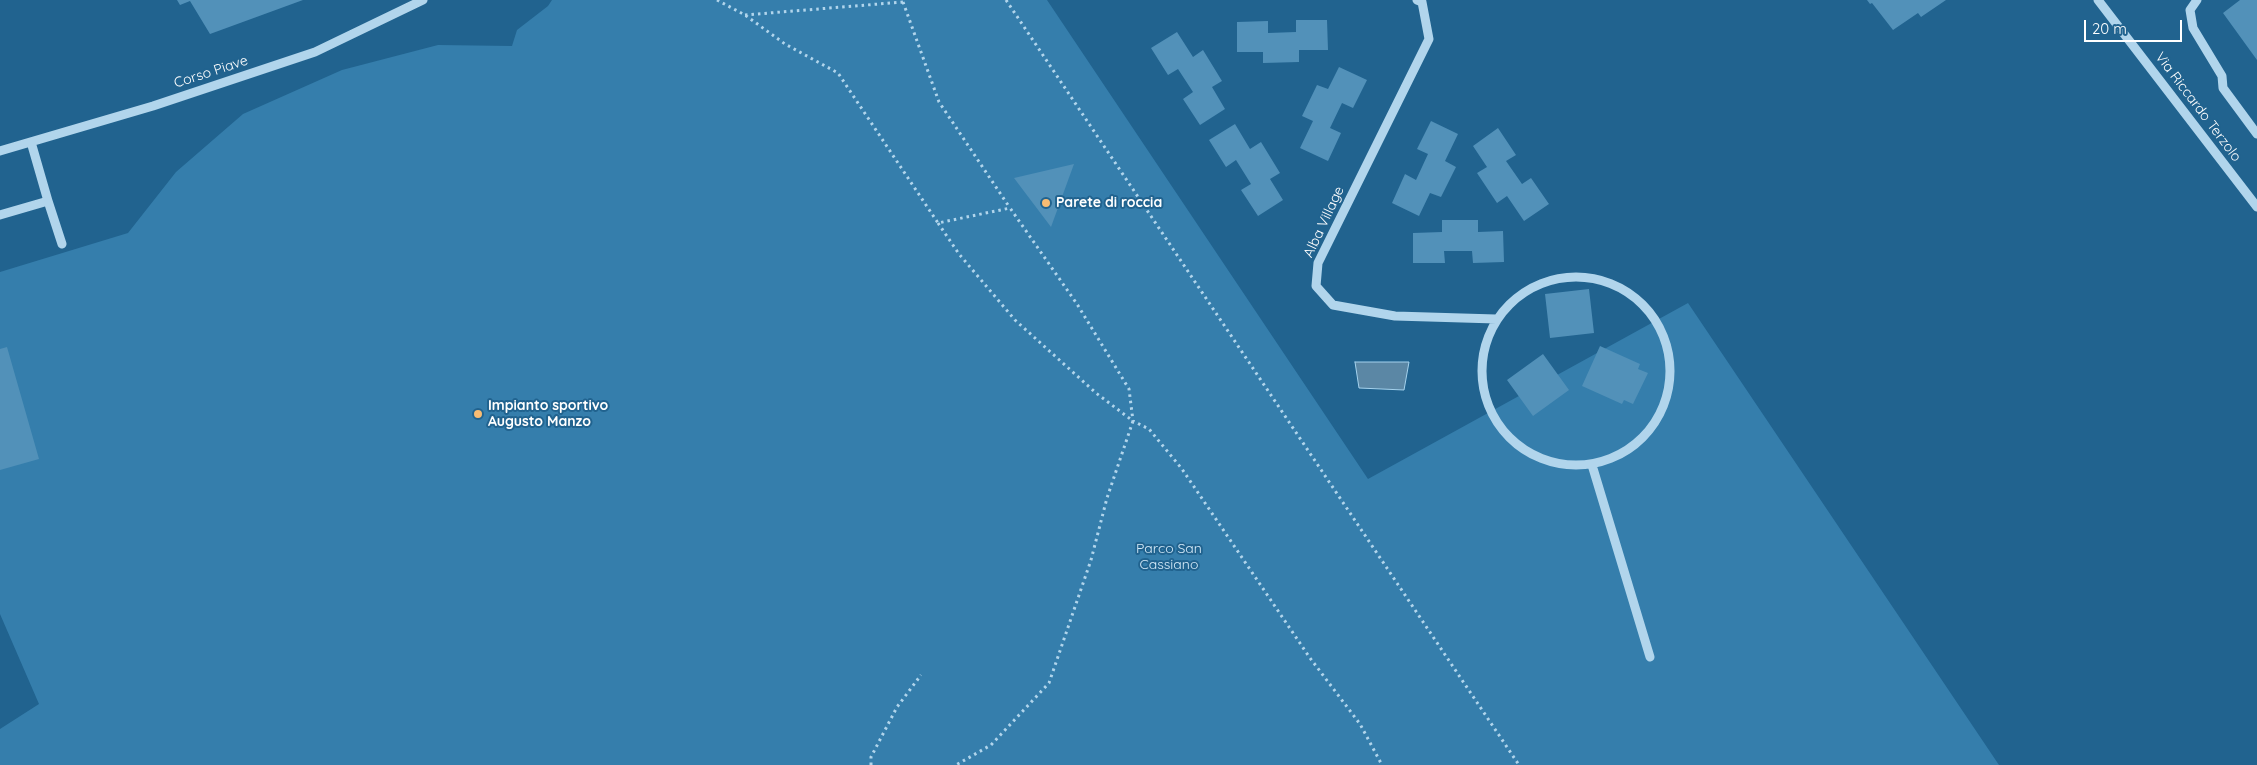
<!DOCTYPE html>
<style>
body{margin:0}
#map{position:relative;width:2257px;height:765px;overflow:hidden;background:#21638f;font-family:Quicksand,sans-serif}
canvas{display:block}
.scale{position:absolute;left:2084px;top:20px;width:98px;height:22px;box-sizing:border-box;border:2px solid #fff;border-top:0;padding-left:6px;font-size:15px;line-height:18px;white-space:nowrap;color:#fff;-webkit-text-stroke:4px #21638f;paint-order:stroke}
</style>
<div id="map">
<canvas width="2257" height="765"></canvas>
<div class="scale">20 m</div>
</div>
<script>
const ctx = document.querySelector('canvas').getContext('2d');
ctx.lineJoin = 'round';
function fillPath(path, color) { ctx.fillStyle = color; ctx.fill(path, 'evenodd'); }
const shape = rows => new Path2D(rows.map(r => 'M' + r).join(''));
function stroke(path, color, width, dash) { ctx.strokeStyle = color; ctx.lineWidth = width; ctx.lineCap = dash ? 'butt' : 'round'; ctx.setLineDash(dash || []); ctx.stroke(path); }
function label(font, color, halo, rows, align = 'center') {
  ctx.font = font + ' Quicksand,sans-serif'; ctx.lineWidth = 4; ctx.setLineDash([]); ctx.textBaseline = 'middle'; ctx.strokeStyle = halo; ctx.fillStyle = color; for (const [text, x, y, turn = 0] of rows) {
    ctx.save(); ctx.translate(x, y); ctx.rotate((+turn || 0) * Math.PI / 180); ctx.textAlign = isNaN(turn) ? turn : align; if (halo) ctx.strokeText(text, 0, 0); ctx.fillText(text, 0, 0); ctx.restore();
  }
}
fillPath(shape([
 [552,0,1047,0,1368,479,1688,303,1999,765,0,765,0,729,39,704,0,614,0,272,128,233,176,172,243,114,342,70,438,45,512,46,517,30,548,6]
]), '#357eac');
const water = shape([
 [1355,362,1409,362,1404,390,1359,388,1355,362]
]);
fillPath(water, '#5b87a5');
stroke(water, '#a5d2ed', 1);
fillPath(shape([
 [177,0,303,0,210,34,190,1,180,5],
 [1867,0,1946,0,1921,17,1918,13,1893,30,1872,3,1870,4],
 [2240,0,2257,0,2257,60,2223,13],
 [1296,20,1327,20,1328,50,1299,50,1299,62,1263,63,1263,52,1237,52,1237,22,1268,21,1268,33,1296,32],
 [1177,32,1193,57,1203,50,1222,81,1212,87,1225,109,1200,125,1183,99,1193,92,1178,69,1168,75,1151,48],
 [1339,67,1367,80,1353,108,1342,103,1330,128,1341,133,1328,161,1300,148,1313,121,1302,116,1317,85,1328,89],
 [1431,121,1458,134,1445,161,1456,167,1441,197,1430,193,1419,216,1392,203,1405,174,1416,180,1428,154,1417,149],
 [1235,124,1250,149,1261,142,1280,173,1270,179,1283,200,1258,216,1241,190,1251,184,1236,160,1226,167,1209,140],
 [1498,128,1516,155,1506,161,1522,184,1531,178,1549,204,1524,221,1507,196,1497,203,1477,173,1487,167,1473,146],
 [1074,164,1051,227,1014,178],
 [1442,220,1478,220,1478,232,1503,231,1504,262,1473,263,1472,251,1444,251,1445,263,1413,263,1413,233,1442,232],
 [1589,289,1594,333,1550,338,1545,294],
 [1600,346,1640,364,1638,369,1648,373,1633,404,1624,400,1622,404,1582,386],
 [7,347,39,459,0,470,0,349],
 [1543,354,1569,390,1533,416,1507,380]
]), '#5291b9');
stroke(shape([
 [717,0,745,15,785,44,838,73,938,223,1010,208,1077,304,1129,389,1133,421,1149,429,1182,469,1310,658,1360,724,1382,765],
 [1006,0,1519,765],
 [903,2,939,102,1010,208],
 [745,15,903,2],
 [938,223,959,254,1015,320,1096,393,1133,421,1107,498,1091,560,1049,683,991,745,956,765],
 [871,765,871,757,897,707,921,675]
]), '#b1d5ec', 3, [2.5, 4]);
stroke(shape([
 [1417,0,1422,2,1429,39,1318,263,1316,286,1333,305,1395,316,1496,319],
 [2098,0,2257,207],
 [2197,0,2190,10,2193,28,2222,76,2223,88,2257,134],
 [31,142,48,201],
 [0,151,153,106,315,52,423,0],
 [0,215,48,201,62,244],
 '1482 371a94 94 0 1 1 188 0a94 94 0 1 1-188 0Z',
 [1592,465,1650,657]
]), '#b1d5ec', 9);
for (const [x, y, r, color] of [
 [1046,203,5,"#f8bc73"],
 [478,414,5,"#f8bc73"]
]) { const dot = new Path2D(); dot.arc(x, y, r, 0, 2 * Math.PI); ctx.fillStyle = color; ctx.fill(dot); stroke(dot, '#21638f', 2); }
label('14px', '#fff', '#21638f', [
 ["Corso Piave",211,72,-18],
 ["Via Riccardo Terzolo",2198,107,53],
 ["Alba Village",1324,222,-65]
]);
label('bold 14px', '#fff', '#21638f', [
 ["Parete di roccia",1056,203],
 ["Impianto sportivo",488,406],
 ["Augusto Manzo",488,422]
], 'left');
label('14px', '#d6ebf9', '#21638f', [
 ["Parco San",1169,549],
 ["Cassiano",1169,565]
]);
</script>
